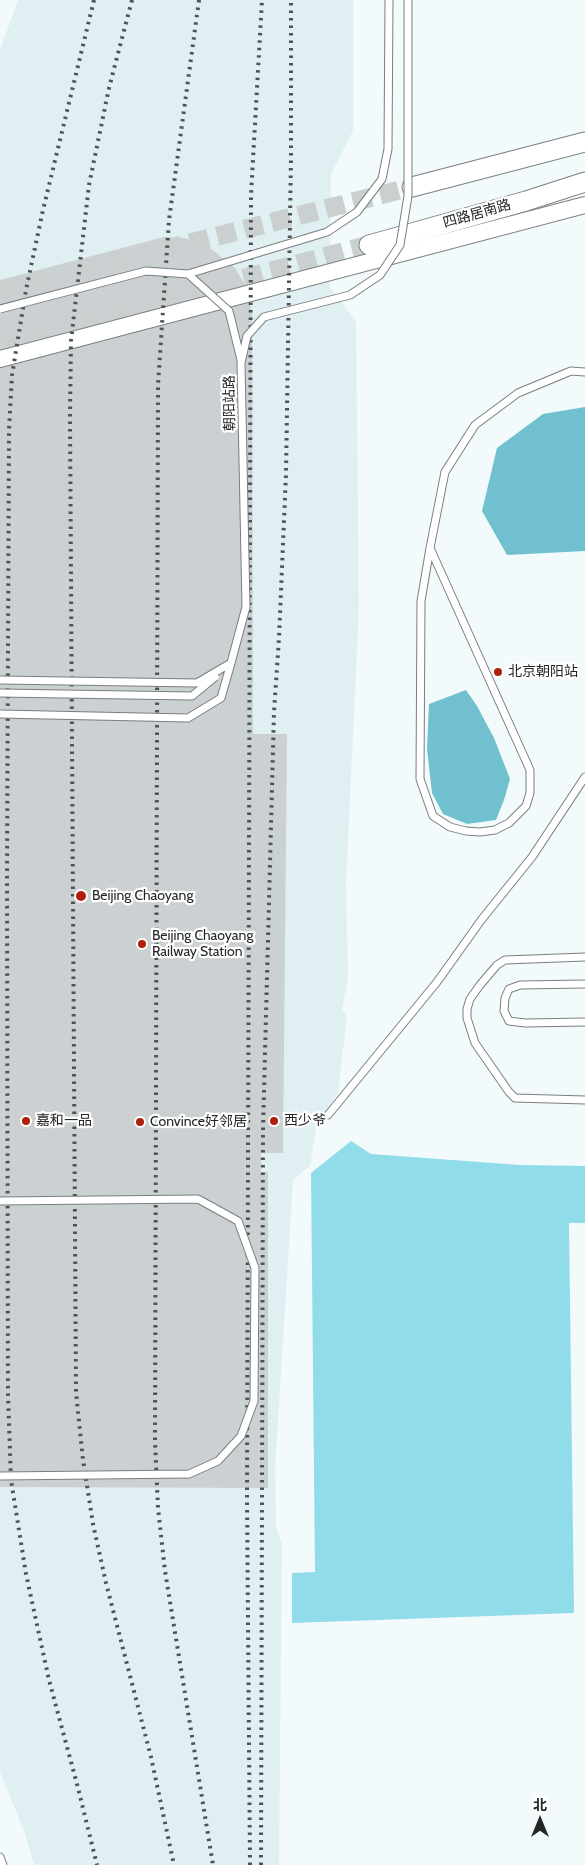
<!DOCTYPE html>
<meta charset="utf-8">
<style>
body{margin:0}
#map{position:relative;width:585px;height:1865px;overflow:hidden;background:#f3fafb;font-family:Cabin,"Noto Sans SC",sans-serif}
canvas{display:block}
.north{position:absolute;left:515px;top:1795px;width:50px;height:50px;-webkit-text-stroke:4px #fff;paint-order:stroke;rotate:0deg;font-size:14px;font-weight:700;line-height:20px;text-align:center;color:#242626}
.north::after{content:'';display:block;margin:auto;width:18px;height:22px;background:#242626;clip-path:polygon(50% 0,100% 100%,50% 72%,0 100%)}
</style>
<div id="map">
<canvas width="585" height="1865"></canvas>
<div class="north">北</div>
</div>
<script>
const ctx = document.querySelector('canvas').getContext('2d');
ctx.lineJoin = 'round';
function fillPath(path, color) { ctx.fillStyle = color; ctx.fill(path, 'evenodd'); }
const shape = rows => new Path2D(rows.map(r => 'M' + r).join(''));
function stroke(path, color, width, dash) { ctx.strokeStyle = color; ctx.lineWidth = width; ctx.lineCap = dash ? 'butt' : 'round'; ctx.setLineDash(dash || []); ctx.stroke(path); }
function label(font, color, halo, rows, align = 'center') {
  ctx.font = font + ' Cabin,"Noto Sans SC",sans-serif'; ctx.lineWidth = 4.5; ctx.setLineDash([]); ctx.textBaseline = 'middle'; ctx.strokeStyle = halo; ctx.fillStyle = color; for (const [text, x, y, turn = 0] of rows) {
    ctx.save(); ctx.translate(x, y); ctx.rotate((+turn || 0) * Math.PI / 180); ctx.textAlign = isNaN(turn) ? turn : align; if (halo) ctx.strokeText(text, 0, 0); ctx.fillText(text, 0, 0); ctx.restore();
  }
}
fillPath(shape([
 [18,0,353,0,353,131,331,174,330,284,330,288,356,322,359,607,346,884,348,978,342,1010,347,1016,338,1093,317,1124,310,1166,293,1180,275,1468,276,1527,282,1544,279,1865,34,1865,24,1831,0,1772,0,50]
]), '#e0eff2');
fillPath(shape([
 [351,1141,371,1154,520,1165,585,1166,585,1223,569,1223,574,1613,292,1623,292,1573,315,1572,311,1173]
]), '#90dceb');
fillPath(shape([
 [585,407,585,551,507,555,482,511,497,448,543,414],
 [466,690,477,706,494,738,510,779,504,800,496,820,467,824,443,814,432,793,427,749,429,704]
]), '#71c0cf');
fillPath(shape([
 [164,237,184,238,202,243,214,251,235,268,247,288,252,313,253,734,287,734,283,1153,261,1153,261,1172,268,1172,268,1488,0,1487,0,280]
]), '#cbd1d2');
stroke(shape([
 [0,291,412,187],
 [0,343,369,245]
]), '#cad0d0', 19, [19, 9]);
const service = shape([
 [430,548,530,770,530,793,526,806,509,823,495,830,480,832,466,831,450,827,433,816,420,779,421,601,430,548,445,472,475,425,518,393,571,371,585,372],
 [585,957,505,960,497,965,480,985,470,999,467,1009,467,1018,475,1043,509,1092,515,1098,585,1100],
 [585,984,520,985,509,989,505,998,504,1011,509,1021,525,1023,585,1022],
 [328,1115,437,982,482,919,532,857,585,777],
 [0,1857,3,1865]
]);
const tertiary = shape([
 [0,359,585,205]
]);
const secondary = shape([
 [412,187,585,142],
 [369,245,526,201,585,182]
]);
stroke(service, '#797e80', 9);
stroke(tertiary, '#797e80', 18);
stroke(secondary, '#797e80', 21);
stroke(service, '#fff', 7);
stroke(tertiary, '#fff', 16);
stroke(secondary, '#fff', 19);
stroke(shape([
 [94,0,43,210,26,290,12,375,9,429,7,872,8,1395,11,1480,26,1574,49,1680,77,1784,97,1865],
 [132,0,109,88,89,185,71,341,70,415,76,1392,83,1460,93,1524,106,1583,151,1757,174,1865],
 [199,0,169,220,158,385,155,1441,158,1508,165,1571,213,1865],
 [250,1865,247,1497,251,195,262,0],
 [261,1865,263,1130,274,712,279,638,286,474,291,156,291,0]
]), '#505354', 4, [2.5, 5]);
const serviceBridge = shape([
 [188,274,229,311,241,360],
 [0,309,146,271,188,274,327,232,357,212,382,179,388,149,389,0],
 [0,680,197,683,231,663,246,607,241,363,247,336,264,317,350,295,380,275,400,245,408,196,408,0],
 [0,693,192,696,215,677],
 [0,714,188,718,221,698,231,663],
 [0,1201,198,1199,238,1221,255,1268,254,1401,241,1436,218,1461,189,1474,0,1476]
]);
stroke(serviceBridge, '#797e80', 9, []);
stroke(serviceBridge, '#fff', 7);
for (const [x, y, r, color] of [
 [498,672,5,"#ae1f0a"],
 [81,896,6,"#ae1f0a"],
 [142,944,5,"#ae1f0a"],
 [26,1121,5,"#ae1f0a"],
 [274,1121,5,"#ae1f0a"],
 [140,1122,5,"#ae1f0a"]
]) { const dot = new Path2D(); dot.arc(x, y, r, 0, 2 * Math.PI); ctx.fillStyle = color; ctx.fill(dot); stroke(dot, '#fff', 2); }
label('14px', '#242626', '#fff', [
 ["四路居南路",477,214,-16],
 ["朝阳站路",230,403,-91]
]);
label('14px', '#242626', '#fff', [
 ["北京朝阳站",508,672],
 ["Beijing Chaoyang",92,896],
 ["Beijing Chaoyang",152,936],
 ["Railway Station",152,952],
 ["嘉和一品",36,1121],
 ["西少爷",284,1121],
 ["Convince好邻居",150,1122]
], 'left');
</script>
